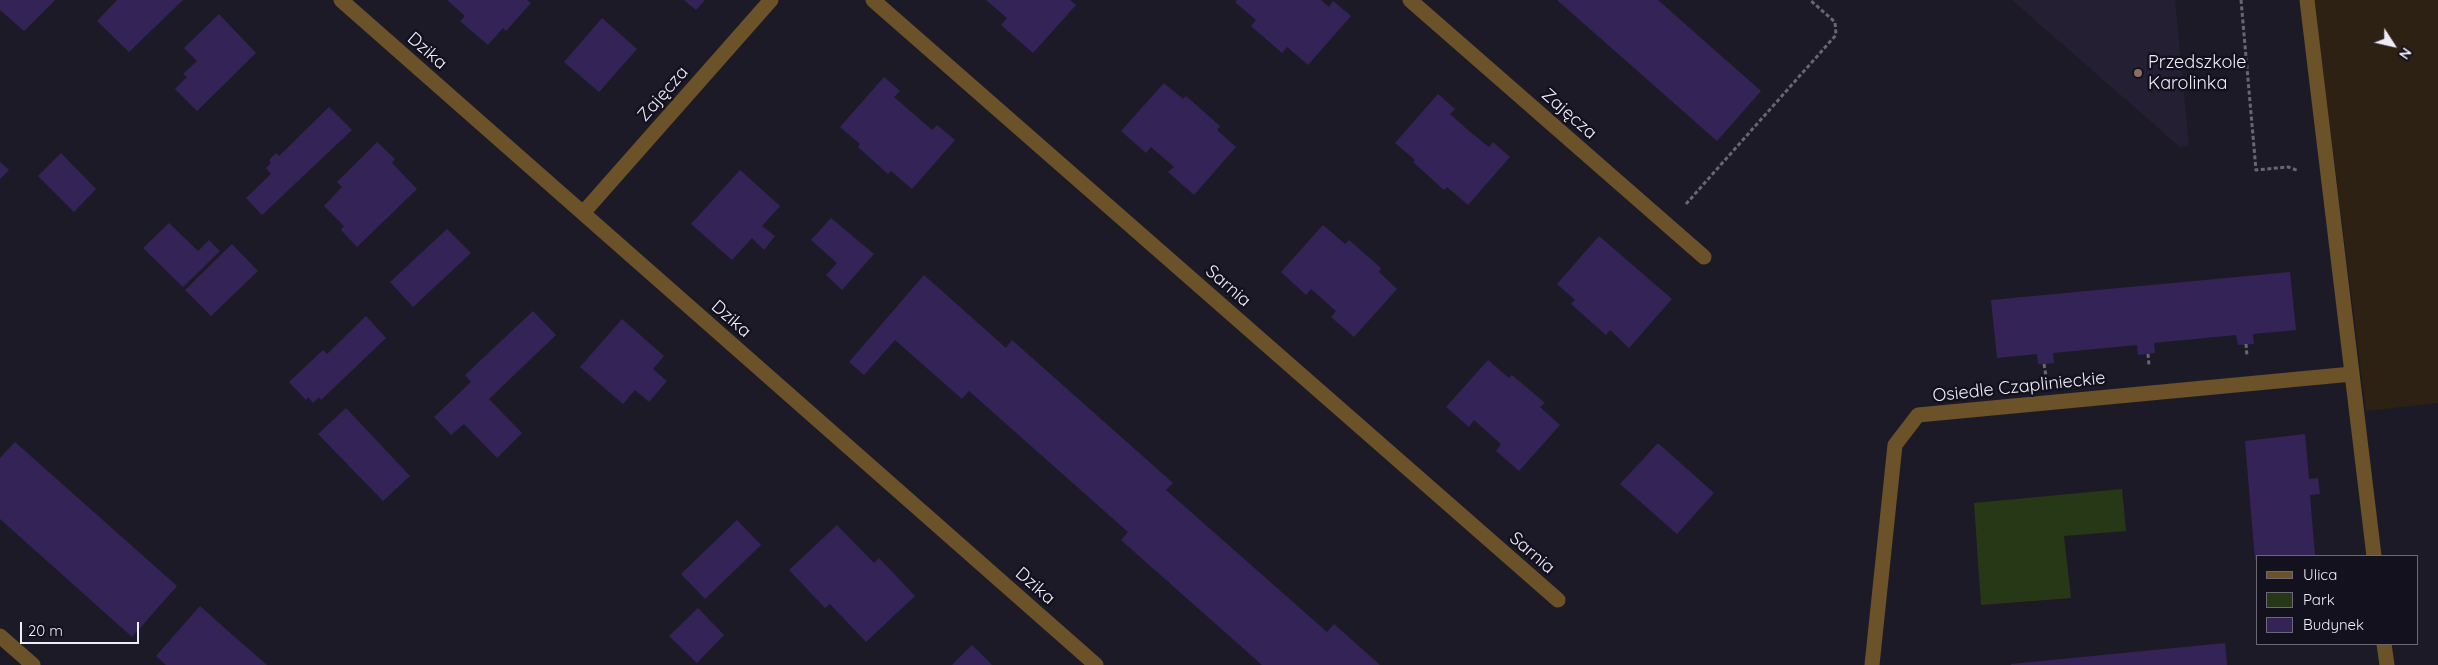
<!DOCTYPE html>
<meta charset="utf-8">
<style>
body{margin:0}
#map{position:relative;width:2438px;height:665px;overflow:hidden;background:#1d1a28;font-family:Quicksand,sans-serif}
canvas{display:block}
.legend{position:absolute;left:2256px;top:555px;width:162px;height:90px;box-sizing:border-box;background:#14111f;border:1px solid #6c6975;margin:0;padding:6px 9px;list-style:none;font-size:15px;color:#efecf7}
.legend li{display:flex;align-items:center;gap:10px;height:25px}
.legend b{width:25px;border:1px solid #6c6975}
.north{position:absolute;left:2368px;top:20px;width:50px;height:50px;-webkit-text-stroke:4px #14111f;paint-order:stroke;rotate:125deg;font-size:14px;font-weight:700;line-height:20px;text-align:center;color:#efecf7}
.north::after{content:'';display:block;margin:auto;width:18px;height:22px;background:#efecf7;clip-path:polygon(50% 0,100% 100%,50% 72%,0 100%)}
.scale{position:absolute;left:20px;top:622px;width:119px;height:22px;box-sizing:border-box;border:2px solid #efecf7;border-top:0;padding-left:6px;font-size:15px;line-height:18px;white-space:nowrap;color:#efecf7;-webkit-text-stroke:4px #14111f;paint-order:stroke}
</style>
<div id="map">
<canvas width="2438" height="665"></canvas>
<ul class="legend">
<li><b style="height:6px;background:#6b5228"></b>Ulica</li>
<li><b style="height:14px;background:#273816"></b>Park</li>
<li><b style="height:14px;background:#342357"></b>Budynek</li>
</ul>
<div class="north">N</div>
<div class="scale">20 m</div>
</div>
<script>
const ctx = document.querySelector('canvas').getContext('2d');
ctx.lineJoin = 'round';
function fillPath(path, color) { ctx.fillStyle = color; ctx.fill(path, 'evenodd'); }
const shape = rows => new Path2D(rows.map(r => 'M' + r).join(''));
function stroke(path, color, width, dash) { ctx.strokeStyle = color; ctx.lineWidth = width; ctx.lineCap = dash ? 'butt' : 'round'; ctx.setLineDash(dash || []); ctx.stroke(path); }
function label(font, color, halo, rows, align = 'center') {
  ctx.font = font + ' Quicksand,sans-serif'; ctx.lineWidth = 5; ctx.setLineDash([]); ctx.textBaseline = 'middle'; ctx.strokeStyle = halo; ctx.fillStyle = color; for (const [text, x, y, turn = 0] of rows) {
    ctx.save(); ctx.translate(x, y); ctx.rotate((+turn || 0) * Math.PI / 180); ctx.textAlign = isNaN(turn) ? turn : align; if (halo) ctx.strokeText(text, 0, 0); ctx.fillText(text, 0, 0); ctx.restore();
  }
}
fillPath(shape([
 [2314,0,2438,0,2438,403,2366,411]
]), '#2c2113');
fillPath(shape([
 [2012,0,2175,0,2189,146,2180,147]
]), '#251f34');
fillPath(shape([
 [2122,489,2126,531,2064,536,2071,598,1981,605,1974,503]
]), '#273816');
fillPath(shape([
 [0,0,55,0,24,31,0,10],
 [117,0,183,0,129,52,97,21],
 [447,0,527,0,531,3,506,31,503,28,488,45,460,21,465,16],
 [684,0,705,0,696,10],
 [986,0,1070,0,1076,5,1033,53,1001,25,1007,18],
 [1237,0,1321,0,1329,7,1333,1,1351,16,1308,65,1287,47,1282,53,1251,26,1256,20,1235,2],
 [1557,0,1658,0,1761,91,1717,141],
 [219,14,256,53,197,111,175,89,187,77,183,74,197,61,184,48],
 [602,18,637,49,599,92,564,62],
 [884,77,900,91,894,97,932,130,937,125,955,140,912,189,891,171,888,174,858,147,860,144,840,127],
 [1164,83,1183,99,1186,96,1220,126,1217,130,1236,147,1194,195,1168,172,1174,167,1151,147,1146,153,1121,131],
 [1438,94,1455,109,1450,114,1469,131,1489,147,1493,142,1510,157,1468,205,1447,187,1444,190,1413,162,1415,160,1395,143],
 [329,107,352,130,262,215,246,198,271,174,266,168,271,163,269,160,276,153,279,156],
 [377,142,395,159,392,163,417,189,357,247,341,230,344,226,324,206,342,187,337,182],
 [61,153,96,189,74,212,38,176],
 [0,162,9,170,0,179],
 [740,170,780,206,762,226,775,236,764,250,752,238,732,260,691,224],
 [831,218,874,254,842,290,826,275,837,263,811,240],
 [169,223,198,251,209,240,220,251,183,287,143,248],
 [1323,225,1345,244,1349,240,1381,268,1379,272,1397,289,1354,337,1331,317,1336,311,1311,289,1306,295,1281,272],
 [447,229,471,253,413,307,390,282],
 [1599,236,1672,299,1629,348,1610,330,1606,335,1571,304,1575,300,1557,284],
 [232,244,258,271,211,316,185,290],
 [2290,272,2296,330,2253,334,2254,344,2238,345,2236,335,2154,343,2155,353,2148,354,2138,355,2137,345,2053,353,2054,363,2044,364,2038,364,2037,354,1997,358,1991,300],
 [924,275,1006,348,1012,340,1066,388,1173,483,1166,490,1327,632,1334,624,1380,665,1262,665,1121,540,1128,532,969,391,962,399,895,340,864,375,849,362],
 [533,311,556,335,489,399,522,433,497,458,464,424,451,435,434,417,471,382,465,375],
 [366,316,386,338,321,400,319,397,313,403,308,397,306,400,289,382,323,350,327,354],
 [622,319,664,356,653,369,667,381,649,402,635,390,623,404,580,367],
 [1488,360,1509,378,1512,375,1545,403,1540,407,1560,425,1519,471,1496,451,1501,444,1474,420,1469,427,1446,407],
 [346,408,410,476,383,501,318,434],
 [2305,434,2309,479,2318,478,2320,494,2310,495,2315,556,2257,556,2255,561,2245,441],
 [15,442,177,586,132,637,0,519,0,458],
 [1658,443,1714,493,1677,534,1620,484],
 [737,520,761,545,705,599,681,574],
 [837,525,874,563,879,558,915,596,866,642,830,604,825,608,789,570],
 [200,606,228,631,267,665,166,665,156,656],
 [698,608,724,635,697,663,669,636],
 [2225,643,2227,665,2011,665,2011,664],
 [972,645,992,665,952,665]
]), '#342357');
stroke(shape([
 [2241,0,2256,170,2288,167,2299,171],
 [1686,204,1836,35,1835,22,1810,0],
 [2246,344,2247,356],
 [2148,354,2149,366],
 [2044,364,2046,376]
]), '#696673', 3, [4, 2.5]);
stroke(shape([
 [341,0,1096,665],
 [873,0,1558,600],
 [1410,0,1704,257],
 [2307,0,2374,556],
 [583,213,771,0],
 [0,636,33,665],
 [2384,644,2387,665],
 [1872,665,1895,445,1918,415,2352,374]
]), '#6b5228', 15);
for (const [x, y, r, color] of [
 [2138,73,5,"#8d6e63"]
]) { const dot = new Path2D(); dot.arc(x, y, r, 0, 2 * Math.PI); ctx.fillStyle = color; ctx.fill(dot); stroke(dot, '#14111f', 2); }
label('18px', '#efecf7', '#14111f', [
 ["Dzika",427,51,41],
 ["Zajęcza",663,94,-49],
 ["Zajęcza",1569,114,41],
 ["Sarnia",1228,286,41],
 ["Dzika",731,319,41],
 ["Osiedle Czaplinieckie",2019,387,-6],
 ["Sarnia",1532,553,41],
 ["Dzika",1035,586,41]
]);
label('18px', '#efecf7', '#14111f', [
 ["Przedszkole",2148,63],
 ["Karolinka",2148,84]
], 'left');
</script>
